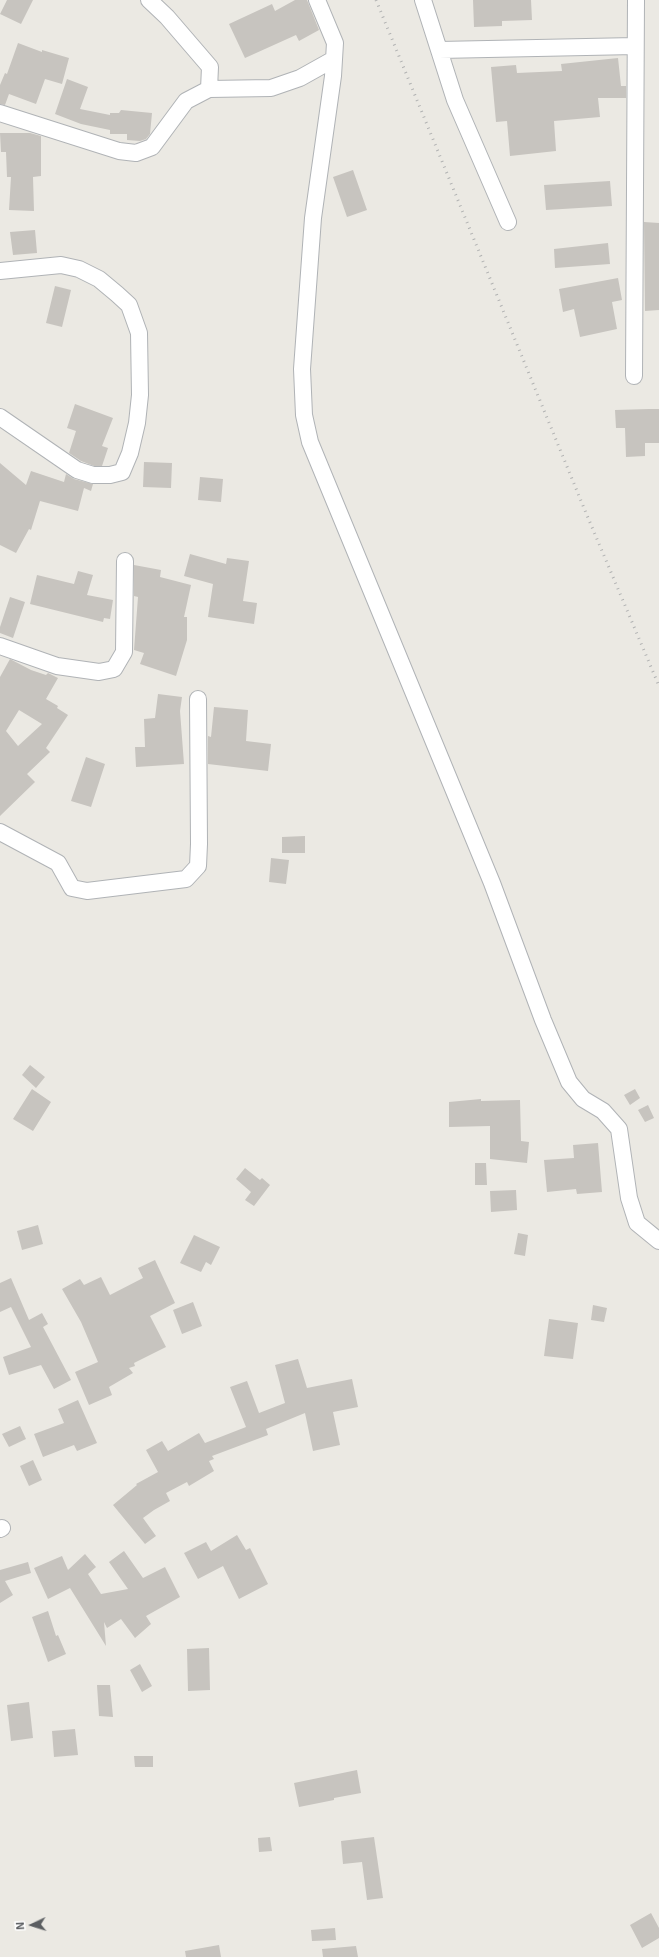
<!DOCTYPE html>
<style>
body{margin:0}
#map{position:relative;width:659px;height:1957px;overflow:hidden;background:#ebe9e3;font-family:"Exo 2",sans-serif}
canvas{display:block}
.north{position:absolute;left:12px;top:1905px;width:40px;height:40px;-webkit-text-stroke:3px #fff;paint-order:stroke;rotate:266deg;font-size:11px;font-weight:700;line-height:16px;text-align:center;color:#5b5e61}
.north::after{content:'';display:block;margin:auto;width:14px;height:18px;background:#5b5e61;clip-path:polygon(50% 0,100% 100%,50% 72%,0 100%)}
</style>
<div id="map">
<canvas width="659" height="1957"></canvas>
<div class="north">N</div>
</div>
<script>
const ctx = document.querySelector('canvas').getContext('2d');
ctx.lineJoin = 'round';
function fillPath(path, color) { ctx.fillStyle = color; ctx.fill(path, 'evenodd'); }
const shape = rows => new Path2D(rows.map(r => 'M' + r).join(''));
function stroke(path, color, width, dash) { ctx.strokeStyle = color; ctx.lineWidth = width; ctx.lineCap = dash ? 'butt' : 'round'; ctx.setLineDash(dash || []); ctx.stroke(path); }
fillPath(shape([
 [7,0,33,0,21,24,0,14],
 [295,0,307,0,319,30,299,41,296,35,245,58,229,24,272,4,275,11],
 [473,0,531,0,532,20,502,21,502,26,474,27],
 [18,43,42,52,42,50,69,58,62,84,45,79,36,104,9,94,5,105,0,104,0,85,5,73,7,74],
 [618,58,621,86,626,86,626,98,598,98,600,117,554,121,556,151,510,156,507,121,496,122,491,67,516,65,517,73,562,71,561,64],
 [67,79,88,87,80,109,110,115,110,113,119,113,121,110,152,113,150,134,146,139,140,141,127,140,127,134,110,134,110,130,81,124,55,114],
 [0,133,30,133,41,136,41,176,33,177,34,211,9,210,11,177,7,177,6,152,1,152],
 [353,170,367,210,347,217,333,177],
 [610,181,612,206,546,210,544,185],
 [644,222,659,223,659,310,645,311],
 [35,230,37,253,13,255,10,232],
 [608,243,610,264,555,268,554,249],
 [618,278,622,300,612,302,617,329,580,337,574,309,563,312,559,289],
 [55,286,71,290,62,327,46,323],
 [75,404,113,418,102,446,108,448,102,466,94,466,81,461,69,453,76,431,67,428],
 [649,409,659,409,659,443,645,443,645,456,626,457,625,428,616,428,615,410],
 [144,462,172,463,171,488,143,487],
 [0,463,26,485,31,471,64,482,66,474,74,479,93,484,91,491,84,488,78,511,40,501,31,530,29,529,16,553,0,545],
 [200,477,223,479,221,502,198,500],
 [190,554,226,564,227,558,249,561,243,601,257,603,254,624,208,617,213,584,184,576],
 [134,565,161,570,160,577,191,585,184,617,187,617,187,640,176,676,140,664,144,653,134,650,138,597,134,596],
 [78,571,93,575,87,595,113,600,110,619,104,618,103,622,30,604,37,575,74,584],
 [10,597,25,602,13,638,0,633,0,627],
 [10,659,31,670,46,675,48,673,58,678,46,699,58,706,57,708,68,715,46,748,50,752,27,774,35,782,0,816,0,677],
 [19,710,42,724,18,746,6,731],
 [158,694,182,697,180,711,184,764,136,767,135,747,145,747,144,719,155,718],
 [214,707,248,710,246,741,271,744,268,771,208,764,208,736,211,737],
 [86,757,105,764,91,807,71,801],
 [305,836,305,853,282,853,282,837],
 [271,858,289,860,286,884,269,882],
 [30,1065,45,1077,36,1088,22,1075],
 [32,1089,51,1102,33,1131,13,1119],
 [635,1089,640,1098,630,1105,624,1095],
 [481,1099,481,1101,520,1100,521,1141,529,1142,527,1163,490,1159,490,1126,449,1127,449,1102],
 [648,1105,654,1118,645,1122,638,1110],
 [598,1143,602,1192,577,1194,576,1189,547,1192,544,1160,574,1158,573,1145],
 [475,1163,486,1163,487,1185,475,1185],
 [245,1168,260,1180,262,1178,270,1185,254,1206,245,1200,251,1192,236,1179],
 [516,1190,517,1210,491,1212,490,1191],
 [38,1225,43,1244,22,1250,17,1231],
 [518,1233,528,1235,525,1256,514,1254],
 [194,1235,220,1247,211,1265,206,1262,201,1272,180,1263],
 [155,1260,175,1303,150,1316,166,1347,134,1363,135,1366,129,1368,133,1373,109,1387,112,1395,89,1405,75,1372,98,1362,81,1322,62,1289,80,1279,84,1285,101,1277,110,1295,143,1278,138,1268],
 [11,1278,29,1320,42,1313,48,1324,43,1327,71,1380,54,1389,41,1365,9,1375,3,1357,31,1347,11,1307,0,1312,0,1283],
 [193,1302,202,1326,182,1334,173,1310],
 [593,1305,607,1308,604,1322,591,1320],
 [549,1319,578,1323,573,1359,544,1356],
 [298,1359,307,1388,352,1379,358,1407,333,1412,340,1445,313,1451,305,1413,266,1429,268,1435,212,1456,214,1459,209,1461,214,1471,189,1486,187,1482,166,1493,170,1501,154,1510,143,1518,156,1536,145,1544,113,1505,137,1485,136,1484,158,1472,146,1450,162,1441,168,1451,199,1433,205,1443,246,1427,230,1387,247,1381,259,1413,285,1403,275,1365],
 [78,1400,97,1443,77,1451,74,1445,43,1457,34,1434,64,1423,58,1409],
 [20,1426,26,1439,9,1447,2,1434],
 [33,1460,42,1480,29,1486,20,1466],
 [237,1535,246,1550,250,1548,268,1584,239,1599,223,1566,198,1579,184,1553,206,1542,211,1551],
 [124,1551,143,1578,165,1567,180,1597,146,1616,151,1624,135,1638,121,1619,107,1628,104,1622,106,1646,70,1588,48,1599,34,1568,62,1556,68,1570,85,1554,96,1567,88,1574,101,1594,128,1589,109,1562],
 [28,1562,31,1573,5,1581,13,1595,0,1603,0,1570],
 [48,1611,56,1636,58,1635,66,1654,48,1662,32,1617],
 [209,1648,210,1690,188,1691,187,1649],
 [140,1664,152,1686,142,1692,130,1670],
 [97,1685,110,1685,113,1717,99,1716],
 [29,1702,33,1738,11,1741,7,1705],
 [75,1729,78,1755,54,1757,52,1731],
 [134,1756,153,1756,153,1767,135,1767],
 [357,1770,361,1793,334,1798,334,1800,299,1807,294,1783],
 [270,1837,272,1851,259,1852,258,1838],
 [374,1837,383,1898,367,1900,362,1862,343,1864,341,1841],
 [651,1913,659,1928,659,1938,642,1948,630,1925],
 [335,1928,336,1940,312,1941,311,1930],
 [219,1945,221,1957,186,1957,185,1951],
 [356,1946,358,1957,323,1957,322,1949]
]), '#c7c4bf');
const street = shape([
 [317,0,335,43,333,76,313,218,302,369,304,415,310,442,492,883,543,1020,569,1082,583,1099,603,1111,619,1129,629,1198,637,1223,659,1241],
 [423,0,455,100,508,222],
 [439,50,635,46],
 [209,89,271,88,300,78,334,59],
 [0,113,119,151,136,153,152,147,186,101,209,89,210,67,167,17,149,0],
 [0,271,61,265,79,269,99,279,117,294,129,305,139,333,140,395,137,423,130,453,122,472,110,475,93,475,77,470,0,417],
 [634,376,636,0],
 [0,646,57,666,99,672,114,669,124,652,125,561],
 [0,832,58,863,72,888,87,891,186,879,198,866,199,844,198,699],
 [0,1529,2,1528]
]);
stroke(street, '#b0b3b6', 18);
stroke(street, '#fff', 16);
stroke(shape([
 [376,0,586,513,659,686]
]), '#b1b2b2', 3, [1, 5]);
</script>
